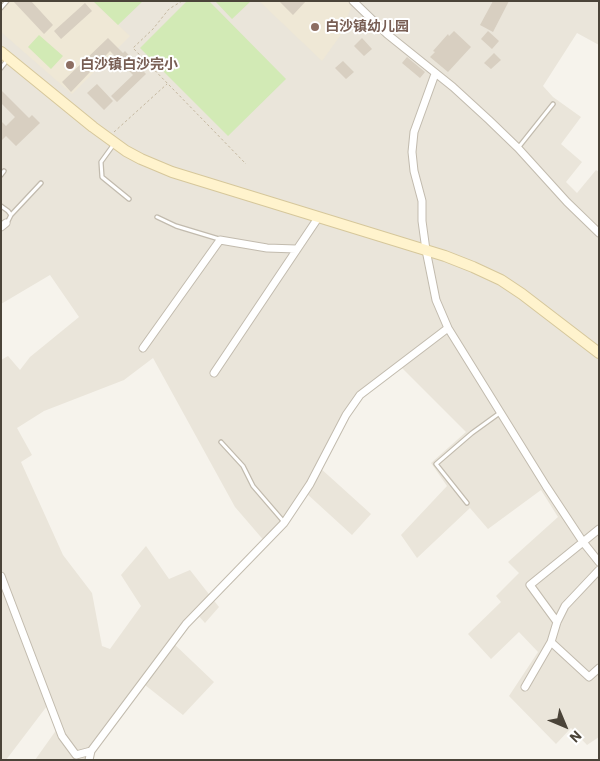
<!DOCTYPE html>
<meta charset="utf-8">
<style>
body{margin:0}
#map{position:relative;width:600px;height:761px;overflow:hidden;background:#f6f3ec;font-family:"IBM Plex Sans",sans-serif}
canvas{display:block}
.frame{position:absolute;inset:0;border:2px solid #4b4439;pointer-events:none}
.north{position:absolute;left:540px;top:701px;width:50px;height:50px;-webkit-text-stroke:4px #fff;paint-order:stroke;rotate:135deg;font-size:14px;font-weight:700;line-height:20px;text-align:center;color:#4b4439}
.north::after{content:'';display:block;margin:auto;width:18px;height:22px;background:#4b4439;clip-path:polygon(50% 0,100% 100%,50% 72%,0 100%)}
</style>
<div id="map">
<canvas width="600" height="761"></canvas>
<div class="frame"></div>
<div class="north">N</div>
</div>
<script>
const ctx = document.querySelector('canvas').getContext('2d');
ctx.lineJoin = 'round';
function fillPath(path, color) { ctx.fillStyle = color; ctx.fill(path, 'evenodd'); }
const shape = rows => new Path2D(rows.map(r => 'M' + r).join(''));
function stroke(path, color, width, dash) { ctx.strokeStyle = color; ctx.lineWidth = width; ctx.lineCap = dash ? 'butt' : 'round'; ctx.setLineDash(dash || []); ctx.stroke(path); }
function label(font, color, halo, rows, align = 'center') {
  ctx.font = font + ' "IBM Plex Sans","Noto Sans SC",sans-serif'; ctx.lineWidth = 4; ctx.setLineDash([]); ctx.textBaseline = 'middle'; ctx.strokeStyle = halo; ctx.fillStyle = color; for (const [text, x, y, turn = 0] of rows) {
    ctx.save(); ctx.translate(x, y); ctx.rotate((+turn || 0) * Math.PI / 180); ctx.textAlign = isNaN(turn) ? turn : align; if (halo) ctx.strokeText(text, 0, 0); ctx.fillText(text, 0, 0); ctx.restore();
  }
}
fillPath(shape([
 [1,1,599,1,599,45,577,33,543,86,553,97,581,117,561,144,582,162,566,182,577,193,596,170,599,172,599,737,587,745,571,728,556,744,509,696,538,652,519,632,491,659,468,634,501,602,496,596,519,573,508,562,558,517,541,490,488,529,470,508,417,558,401,535,447,486,431,463,466,432,398,364,352,405,319,467,371,514,352,535,306,493,266,543,235,507,153,358,124,380,44,411,17,428,32,455,21,462,63,555,92,593,102,646,110,649,141,606,121,575,146,546,169,579,190,570,219,607,205,623,196,613,172,642,214,682,183,715,145,685,92,755,92,760,35,760,57,729,47,706,6,760,1,760,1,360,8,356,20,370,30,357,79,317,50,275,1,304]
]), '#eae5da');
fillPath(shape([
 [1,1,93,1,130,36,72,94,1,32],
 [259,1,349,1,351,8,340,36,322,61]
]), '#efe8d6');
fillPath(shape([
 [93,1,143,1,118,25],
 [187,1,209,1,286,79,228,136,140,48],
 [215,1,251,1,232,19],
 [39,35,63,56,51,69,28,47]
]), '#d2eab5');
fillPath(shape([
 [13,1,31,1,53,25,44,34],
 [279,1,306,1,293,15],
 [493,1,509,1,493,32,480,25],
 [85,3,92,11,61,39,54,31],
 [454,31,471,47,448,72,430,57,435,52,433,51,448,34,449,36],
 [488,31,499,41,492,49,481,39],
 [108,38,123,53,125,51,146,74,117,102,111,96,133,75,110,51,71,92,62,82],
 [362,38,372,49,364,56,354,46],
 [494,53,501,60,491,69,484,63],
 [407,57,425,72,420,78,402,63],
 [343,61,354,72,346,79,335,68],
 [97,84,113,101,104,110,87,93],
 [1,90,29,118,32,115,40,123,16,146,6,136,1,141,1,121,6,126,15,117,1,103]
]), '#d8cfc1');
const service = shape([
 [1,8,7,1],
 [1,68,8,59],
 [114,144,101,162,102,177,129,199],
 [518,148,553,104],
 [1,175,4,171],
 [1,206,8,211,11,215,7,223],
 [11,215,41,183],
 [157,217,176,226,219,239],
 [221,442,243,466,253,486,284,522],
 [467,503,436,464,472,433,501,412]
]);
const minor = shape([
 [353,1,387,34,453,87,489,120,518,148,567,202,599,233],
 [435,74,414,132,412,152,414,171,422,201,422,221,426,250,436,300,448,328,546,486,583,542,599,562],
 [1,227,6,223],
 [143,348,220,240,267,248,296,249],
 [214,373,318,218],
 [599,570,565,606,557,622,551,642,589,677,599,668],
 [1,576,62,736,76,755,91,751],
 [557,622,530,585,599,529],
 [525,687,551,642],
 [89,760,91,751,186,624,284,523,310,484,346,415,360,395,448,328]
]);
const secondary = shape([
 [1,52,93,127,126,151,141,159,172,172,445,256,473,267,501,280,522,294,599,353]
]);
stroke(service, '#c2bbae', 5.5);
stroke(minor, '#c2bbae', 9);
stroke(secondary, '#d6c79b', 12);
stroke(shape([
 [182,1,169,9,153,29,133,48,246,164],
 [114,132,167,84]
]), '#c4b79f', 1, [2.5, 2.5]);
stroke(service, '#fff', 3);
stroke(minor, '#fff', 7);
stroke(secondary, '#fff3cd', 10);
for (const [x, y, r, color] of [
 [315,27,5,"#8d6e63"],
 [70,65,5,"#8d6e63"]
]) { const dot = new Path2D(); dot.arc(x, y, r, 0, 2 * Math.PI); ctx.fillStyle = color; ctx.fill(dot); stroke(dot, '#fff', 2); }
label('bold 14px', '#785e54', '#fff', [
 ["白沙镇幼儿园",325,27],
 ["白沙镇白沙完小",80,65]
], 'left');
</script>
